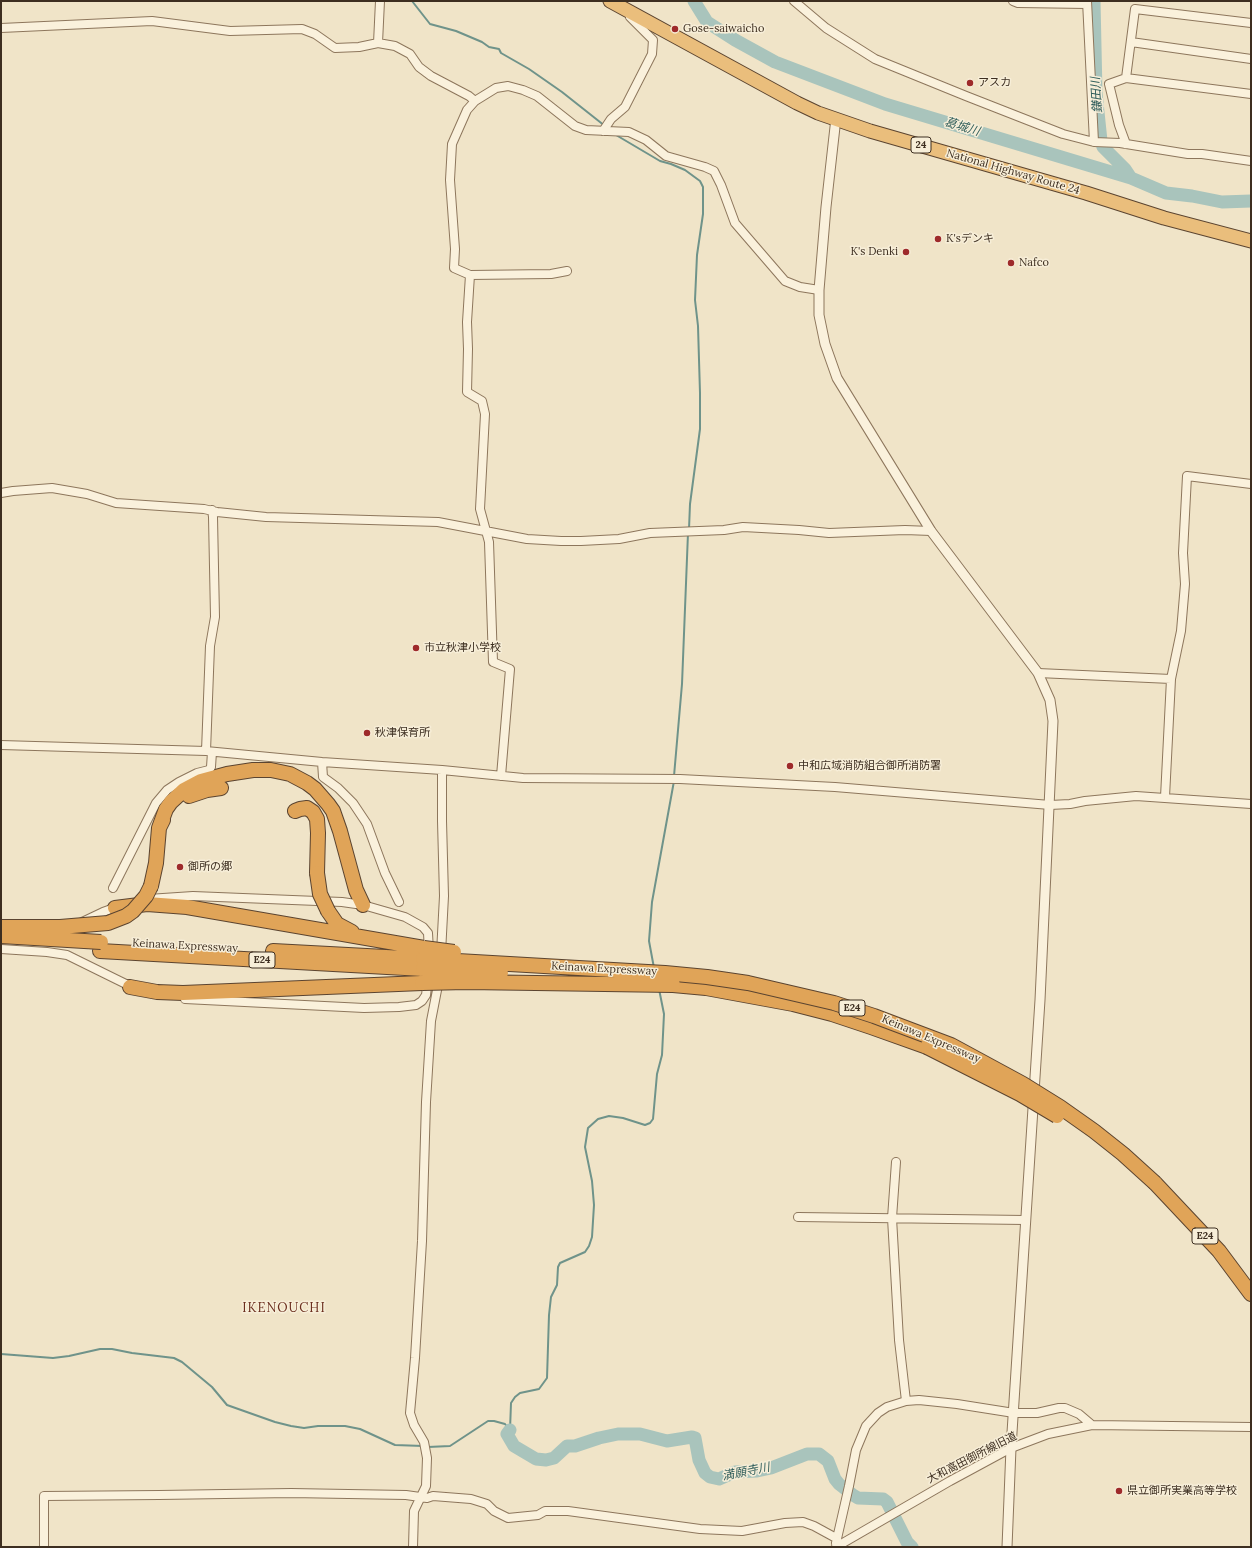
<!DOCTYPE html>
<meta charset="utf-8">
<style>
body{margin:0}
#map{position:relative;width:1252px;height:1548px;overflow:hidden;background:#f0e4c8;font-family:Lora,serif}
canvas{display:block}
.frame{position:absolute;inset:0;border:2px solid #3d2e20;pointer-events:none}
</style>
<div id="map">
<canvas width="1252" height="1548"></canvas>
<div class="frame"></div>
</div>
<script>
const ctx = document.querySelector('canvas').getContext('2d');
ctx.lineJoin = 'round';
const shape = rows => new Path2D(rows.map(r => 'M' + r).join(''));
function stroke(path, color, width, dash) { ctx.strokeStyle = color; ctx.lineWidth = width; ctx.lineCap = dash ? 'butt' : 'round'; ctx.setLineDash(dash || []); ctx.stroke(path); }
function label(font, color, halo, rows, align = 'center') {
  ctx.font = font + ' Lora,"Noto Sans JP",serif'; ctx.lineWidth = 3; ctx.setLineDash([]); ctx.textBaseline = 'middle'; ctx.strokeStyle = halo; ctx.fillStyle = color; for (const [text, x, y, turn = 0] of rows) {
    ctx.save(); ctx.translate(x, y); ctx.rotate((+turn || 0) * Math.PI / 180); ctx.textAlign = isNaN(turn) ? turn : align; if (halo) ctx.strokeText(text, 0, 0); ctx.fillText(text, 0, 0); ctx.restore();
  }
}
stroke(shape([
 [412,1,430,24,456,31,482,42,489,47,499,49,501,53,529,69,562,92,605,126],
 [616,135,660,161,671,164,685,170,700,181,703,187,703,214,697,255,695,300,698,326,700,393,700,429,690,504,689,529],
 [674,776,682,684,688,533],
 [654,968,649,941,652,902,674,781],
 [1,1354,53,1358,69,1356,100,1349,112,1349,132,1353,174,1358,182,1362,212,1387,227,1405,275,1422,291,1426,304,1428,318,1426,345,1426,360,1429,395,1445,423,1446],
 [510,1430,511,1403,515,1397,520,1393,539,1389,547,1378,549,1315,551,1297,557,1285,558,1267,560,1263,585,1252,589,1246,592,1237,594,1205,592,1181,585,1147,588,1128,598,1119,609,1116,623,1118,645,1125,650,1123,653,1119,657,1074,662,1055,664,1014,659,989],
 [428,1447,450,1446,488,1421,494,1421,505,1424,509,1429]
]), '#6f938a', 2);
stroke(shape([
 [694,1,707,22,735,40,775,62,885,104,1131,178,1166,193,1192,196,1222,202,1251,201],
 [1094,1,1096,93,1101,141,1103,147,1125,169,1131,178],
 [510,1430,507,1434,514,1446,536,1459,546,1460,554,1458,567,1446,575,1446,599,1438,618,1434,640,1434,667,1441,692,1437,695,1438,699,1460,705,1473,710,1477,719,1479,735,1472,757,1471,771,1468,807,1454,819,1454,828,1461,835,1479,839,1484,853,1495,858,1498,883,1499,887,1502,907,1542,912,1547]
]), '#a9c4bc', 13);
const minor = shape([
 [794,1,826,28,875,59,966,96,1063,134,1094,142,1120,143,1188,154,1202,154,1251,161],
 [1013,1,1018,3,1087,4],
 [1087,1,1094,142],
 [1,28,152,21,230,31,302,29,315,34,335,48,359,47,378,43,395,46,410,54,419,67,431,76,469,96,475,101],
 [1131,42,1251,59],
 [378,43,380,1],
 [1126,78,1135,9,1251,23],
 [603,131,611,119,625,107,652,54,653,40,630,17],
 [1126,144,1119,125,1109,84,1126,78,1251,94],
 [567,271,551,274,470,275,454,268,455,249,450,180,452,144,467,110,475,101,496,88,508,86,523,90,537,96,575,126,586,130,629,132,646,140,666,156,705,167,714,171,721,185,735,223,785,281,800,287,819,290],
 [470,275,467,322,468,349,467,392,482,401,485,414,480,509,489,542,493,662,510,669,501,776],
 [1,493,13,491,52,488,87,494,116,503,204,509,217,512,266,517,438,522,527,539,561,541,581,541,619,539,650,533,724,530,743,527,799,530,829,533,905,530,931,531],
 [1038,673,1171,679],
 [1,745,206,751,322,762,442,770,523,778,680,779,835,787,1050,805,1070,804,1085,801,1136,796,1251,804],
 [206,751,210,646,215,617,213,517,212,510],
 [322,762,323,777,338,788,353,803,367,824,385,873,399,902],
 [1165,797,1171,679,1181,631,1185,584,1183,553,1187,476,1251,484],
 [113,888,156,803,167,790,179,782,197,773,209,770,211,767,212,752],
 [148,899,193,896,342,902,363,905,405,917,423,927,428,933,429,951],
 [82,922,103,912,117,907],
 [1,949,47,952,67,955,134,988],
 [441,953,444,896,442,821,442,770],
 [185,999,364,1008,399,1007,416,1005,422,1001,426,995,428,979],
 [896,1162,892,1218,899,1340,906,1401],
 [798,1217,1025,1220],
 [836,1543,849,1486,856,1450,866,1426,878,1413,887,1407,906,1401,919,1400,957,1404,1014,1413,1037,1413,1059,1408,1065,1408,1079,1414,1092,1425],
 [44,1547,44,1496,159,1495,291,1493,406,1495,427,1498,433,1496,471,1499,487,1504,494,1511,508,1518,538,1515,545,1511,568,1511,700,1529,742,1531,785,1523,803,1522,814,1526,836,1538],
 [413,1547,414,1511,426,1486,427,1458,424,1442,414,1425,410,1413,415,1358,422,1241,426,1102,431,1021,439,980],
 [836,1547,950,1481,1011,1448,1048,1434,1092,1425,1251,1427]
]);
const tertiary = shape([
 [836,118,826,207,819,290,819,315,825,344,837,378,931,531,1038,673,1050,700,1053,721,1040,1000,1011,1448,1007,1547]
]);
const trunk = shape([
 [610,1,797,103,818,113,870,131,1086,193,1164,218,1251,241]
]);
const motorway = shape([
 [189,796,207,790,221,788],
 [295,811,300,809,307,808,313,812,317,819,318,833,317,873],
 [159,828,166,809,171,802,184,790,201,781,227,774,253,770,271,770,290,774,307,783,315,789,328,804,333,811,340,831,356,890,363,905],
 [151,886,156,863,159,828,163,820],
 [115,908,147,904,187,907,424,948],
 [328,911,337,924,352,932],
 [100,951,423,969],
 [273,951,423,959],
 [673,985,706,988,793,1004,832,1014,871,1027,927,1047],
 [130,987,157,992,183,993,422,983],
 [1155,1183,1219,1251,1251,1294]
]);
stroke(minor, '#8d765c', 10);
stroke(tertiary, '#8d765c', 11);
stroke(trunk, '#5b4430', 15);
stroke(motorway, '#5b4430', 16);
stroke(minor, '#faf1dc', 8);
stroke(tertiary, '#faf1dc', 9);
stroke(trunk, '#eabe7c', 13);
stroke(motorway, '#e0a458', 14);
const motorwayBridge = shape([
 [317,873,320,894,328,911],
 [1,927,60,927,108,923,126,916,133,911,146,896,151,886],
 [1,936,101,942],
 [424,948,454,952],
 [423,959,665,973,707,977,748,983,834,1003,874,1016,951,1045,1023,1084,1060,1107,1094,1131,1123,1154,1155,1183],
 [423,969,501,973],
 [422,983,467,982,673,985],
 [927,1047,1020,1094,1057,1116]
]);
stroke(motorwayBridge, '#5b4430', 16, []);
stroke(motorwayBridge, '#e0a458', 14);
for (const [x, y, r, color] of [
 [675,29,4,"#9e2a2b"],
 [970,83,4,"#9e2a2b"],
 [938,239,4,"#9e2a2b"],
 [906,252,4,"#9e2a2b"],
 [1011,263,4,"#9e2a2b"],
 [416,648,4,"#9e2a2b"],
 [367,733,4,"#9e2a2b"],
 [790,766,4,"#9e2a2b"],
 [180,867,4,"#9e2a2b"],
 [1119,1491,4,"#9e2a2b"]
]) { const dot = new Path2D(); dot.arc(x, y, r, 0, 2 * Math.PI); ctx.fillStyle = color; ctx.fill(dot); stroke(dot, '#f7eed8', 1.5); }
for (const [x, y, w] of [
 [921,145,20],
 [262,960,26],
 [852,1008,26],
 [1205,1236,26]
]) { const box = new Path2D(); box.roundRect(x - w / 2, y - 8, w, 16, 3); ctx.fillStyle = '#f7eed8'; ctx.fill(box); stroke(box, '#3d2e20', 1); }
label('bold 10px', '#3d2e20', null, [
 ["24",921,145],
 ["E24",262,960],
 ["E24",852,1008],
 ["E24",1205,1236]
]);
label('11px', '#3d2e20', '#f7eed8', [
 ["Gose-saiwaicho",683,29],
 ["アスカ",978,83],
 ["K'sデンキ",946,239],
 ["K's Denki",898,252,"right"],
 ["Nafco",1019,263],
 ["市立秋津小学校",424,648],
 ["秋津保育所",375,733],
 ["中和広域消防組合御所消防署",798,766],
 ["御所の郷",188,867],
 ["県立御所実業高等学校",1127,1491]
], 'left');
label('11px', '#3d2e20', '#f7eed8', [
 ["National Highway Route 24",1013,172,16],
 ["Keinawa Expressway",185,946,3],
 ["Keinawa Expressway",604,969,3],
 ["Keinawa Expressway",931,1039,23],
 ["大和高田御所線旧道",972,1458,-27]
]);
label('italic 12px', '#2f5d5a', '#f7eed8', [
 ["鎌田川",1097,95,-94],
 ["葛城川",962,127,17],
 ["満願寺川",746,1472,-11]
]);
ctx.letterSpacing = '1px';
label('13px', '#6b2e1e', '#f7eed8', [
 ["IKENOUCHI",284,1308]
]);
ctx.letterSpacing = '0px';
</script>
